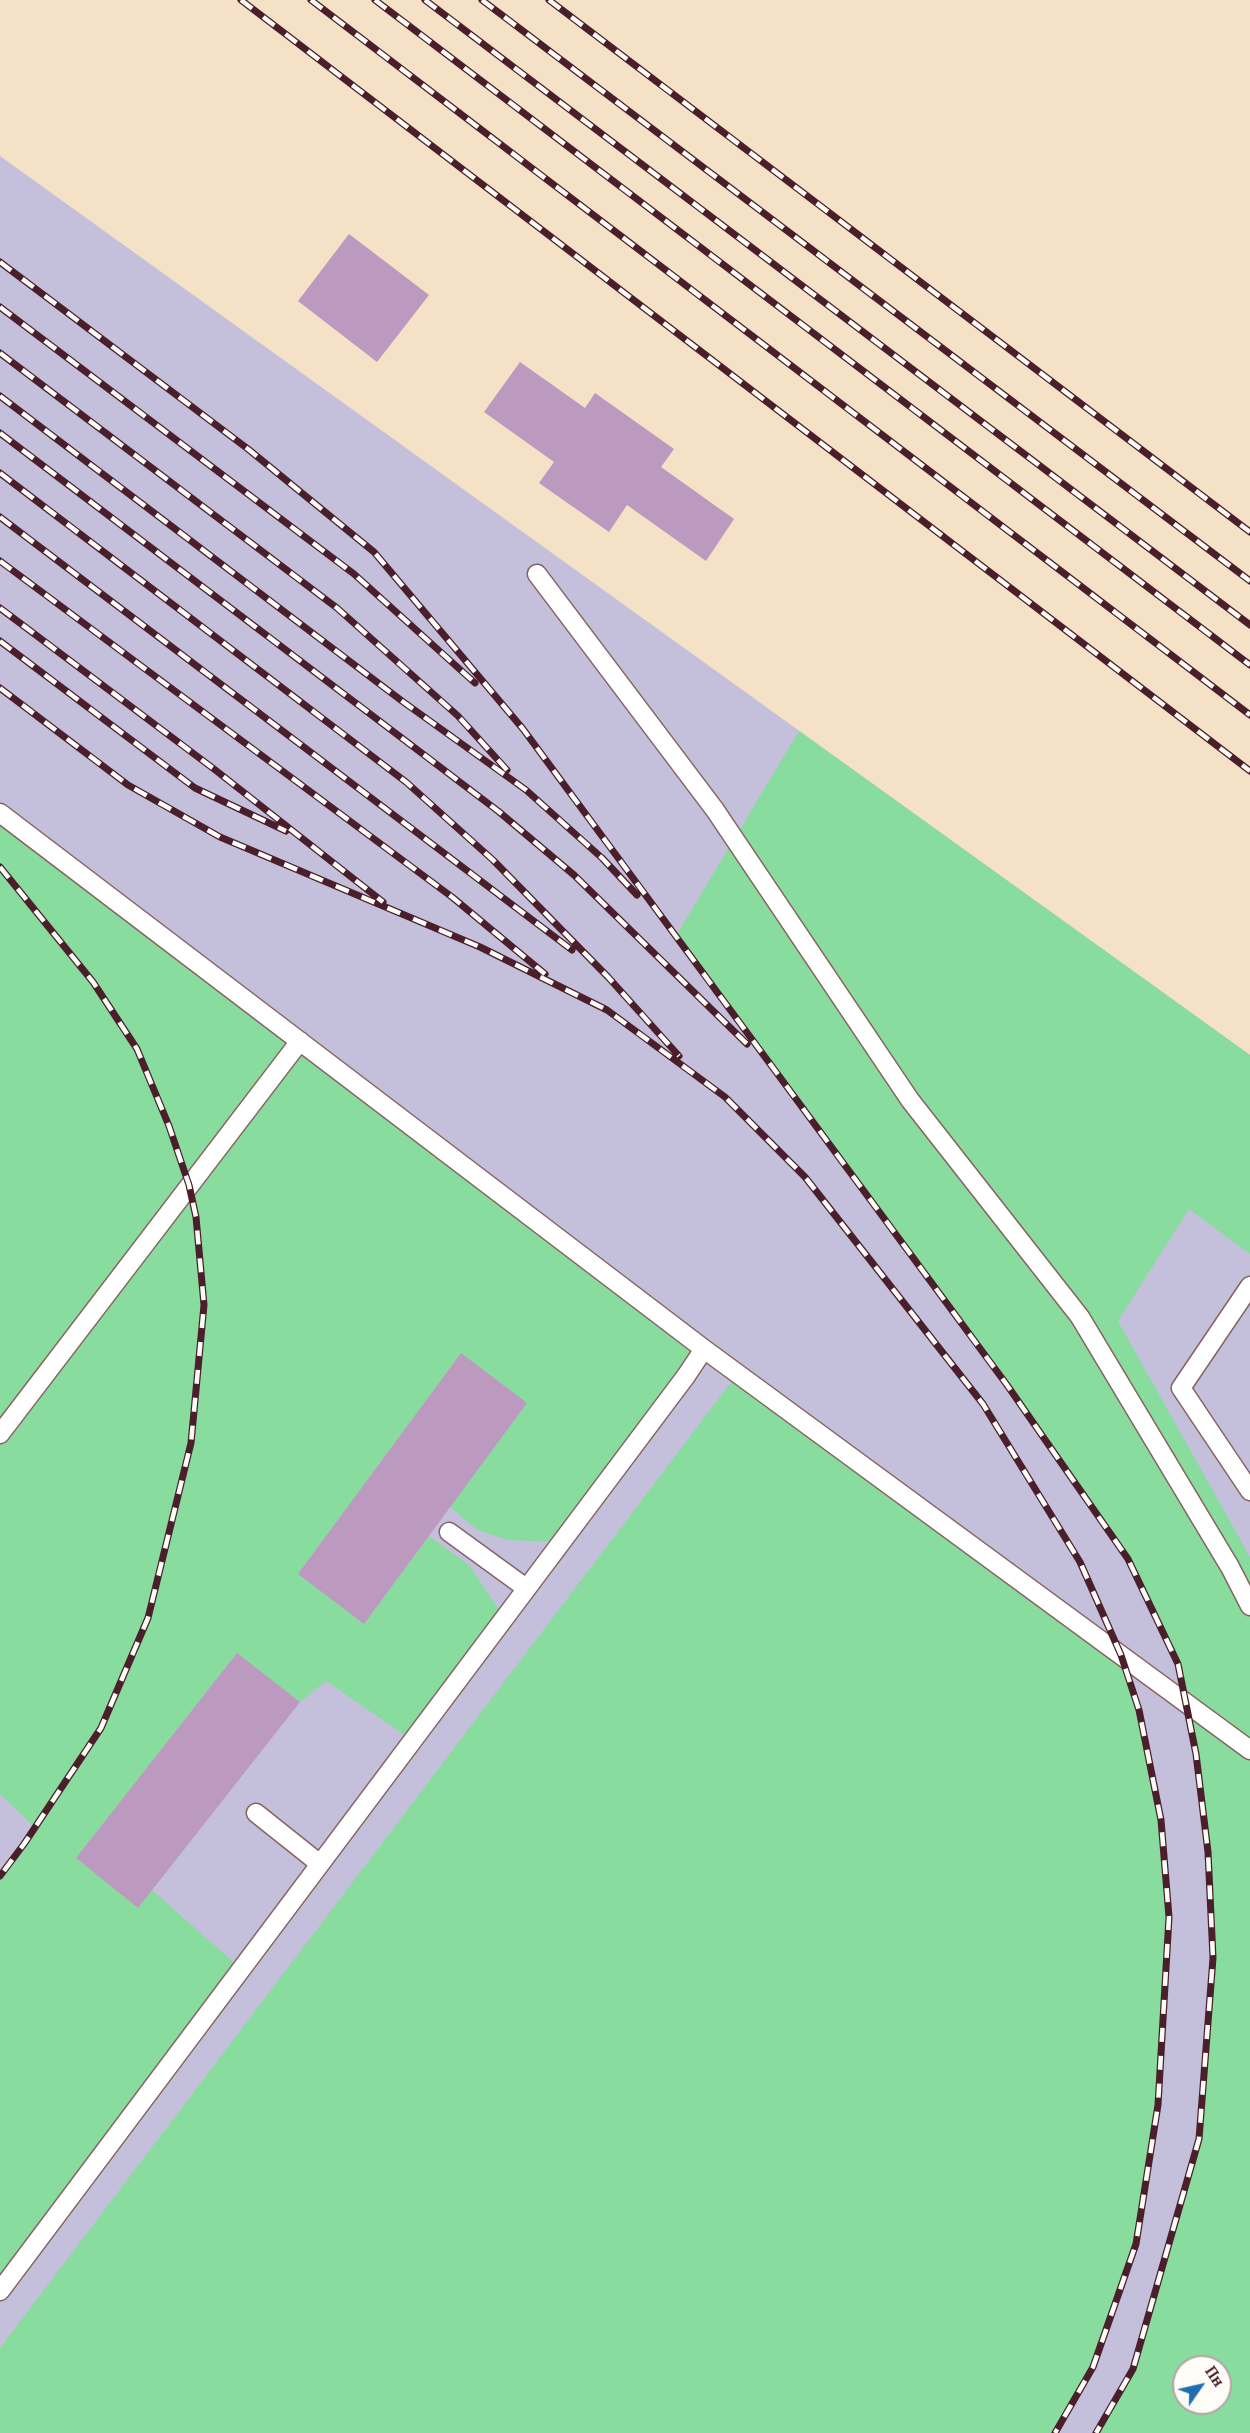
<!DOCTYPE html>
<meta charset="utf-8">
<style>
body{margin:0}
#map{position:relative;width:1250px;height:2433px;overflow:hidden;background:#f4e1c6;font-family:"Gentium Book Plus",serif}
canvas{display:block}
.north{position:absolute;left:1172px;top:2355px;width:60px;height:60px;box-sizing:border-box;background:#fdfcf7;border:2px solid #b5a4a5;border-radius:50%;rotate:56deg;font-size:16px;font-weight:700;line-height:24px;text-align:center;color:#4a1f2b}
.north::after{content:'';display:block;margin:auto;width:21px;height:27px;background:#1f6fb2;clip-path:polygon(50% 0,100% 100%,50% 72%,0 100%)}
</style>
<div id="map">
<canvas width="1250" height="2433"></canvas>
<div class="north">Пн</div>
</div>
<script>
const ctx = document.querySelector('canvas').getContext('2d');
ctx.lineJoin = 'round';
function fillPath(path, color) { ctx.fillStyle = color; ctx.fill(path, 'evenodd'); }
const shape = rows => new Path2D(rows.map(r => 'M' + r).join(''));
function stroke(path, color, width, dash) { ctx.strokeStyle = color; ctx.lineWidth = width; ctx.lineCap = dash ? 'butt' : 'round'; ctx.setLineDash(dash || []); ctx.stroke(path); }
fillPath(shape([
 [0,156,1250,1055,1250,2433,0,2433],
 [1184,2367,1220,2367,1220,2403,1184,2403]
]), '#c4c0db');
fillPath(shape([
 [799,731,1250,1055,1250,1254,1189,1209,1118,1321,1250,1557,1250,2433,1096,2433,1133,2369,1199,2138,1213,1958,1208,1852,1196,1754,1178,1664,1128,1559,1007,1385,676,936],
 [1184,2367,1220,2367,1220,2403,1184,2403],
 [0,812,704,1349,560,1542,508,1540,478,1530,450,1507,527,1403,461,1353,298,1574,364,1624,429,1536,469,1565,504,1617,412,1740,326,1681,300,1702,237,1653,76,1858,138,1908,152,1890,241,1969,0,2291,0,1874,35,1828,0,1794],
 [738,1373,1121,1655,1139,1710,1161,1820,1169,1917,1158,2105,1131,2256,1093,2367,1055,2433,0,2433,0,2348]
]), '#88dc9d');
fillPath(shape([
 [349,234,429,295,377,362,298,301],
 [520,362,585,408,595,393,674,449,661,467,734,519,706,561,627,505,609,532,539,483,554,462,484,412],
 [461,1353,527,1403,364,1624,298,1574],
 [237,1653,300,1702,138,1908,76,1858]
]), '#bc9abf');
const lane = shape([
 [537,574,715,810,910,1100,1080,1317,1230,1567,1250,1606],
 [0,813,704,1349,1250,1750],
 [1250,1286,1181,1388,1250,1491],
 [0,1434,300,1041],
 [449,1532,526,1588],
 [256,1813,320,1864],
 [0,2291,686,1376,704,1349]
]);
stroke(lane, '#866361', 21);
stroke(lane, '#fff', 18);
const rail = shape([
 [241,0,1250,771],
 [311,0,1250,715],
 [375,0,1250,665],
 [425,0,1250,625],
 [482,0,1250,581],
 [549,0,1250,532],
 [0,262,248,449,374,552,523,729,1007,1385,1128,1559,1178,1664,1196,1754,1208,1852,1213,1958,1199,2139,1133,2369,1096,2433],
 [0,307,354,574,475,683],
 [0,353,337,608,458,716,507,770],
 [0,396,402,701,526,790,602,858,637,895],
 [0,433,498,811,574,875,747,1044],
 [0,473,406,782,493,860,608,977,679,1056],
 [0,517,572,950],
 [0,561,452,897,545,974],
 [0,608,214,769,383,902],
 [0,641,195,788,286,831],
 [0,688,128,785,220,837,480,947,607,1010,725,1097,805,1177,983,1404,1080,1562,1121,1655,1139,1710,1161,1820,1169,1917,1158,2105,1136,2244,1093,2367,1055,2433],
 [0,867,93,982,137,1049,169,1126,189,1185,196,1217,204,1305,191,1443,148,1618,101,1728,24,1844,0,1876]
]);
stroke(rail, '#4a1f2b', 7);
stroke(rail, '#fdfcf7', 4.5, [14]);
</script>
